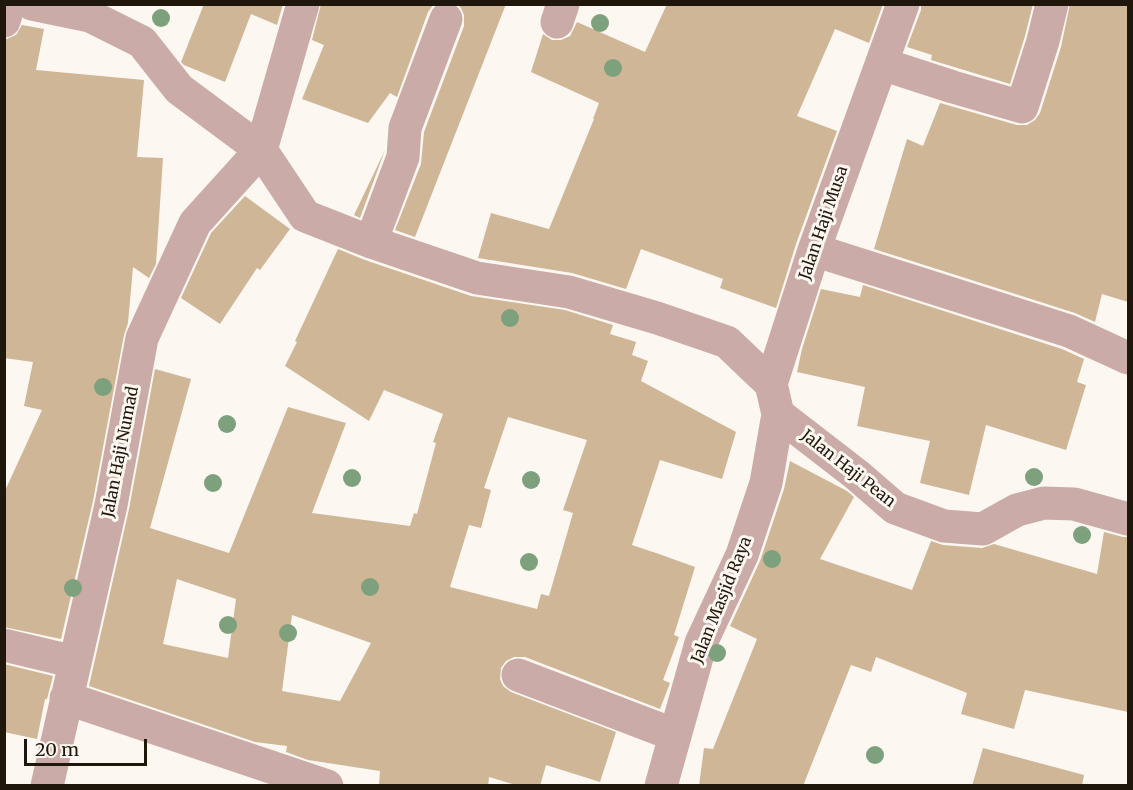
<!DOCTYPE html>
<style>
body{margin:0}
#map{position:relative;width:1133px;height:790px;overflow:hidden;background:#fcf7f1;font-family:Merriweather,serif}
canvas{display:block}
.frame{position:absolute;inset:0;border:6px solid #20170c;pointer-events:none}
.scale{position:absolute;left:24px;top:739px;width:123px;height:27px;box-sizing:border-box;border:3px solid #20170c;border-top:0;padding-left:8px;font-size:18px;line-height:21px;white-space:nowrap;color:#20170c;-webkit-text-stroke:4px #fcf7f1;paint-order:stroke}
</style>
<div id="map">
<canvas width="1133" height="790"></canvas>
<div class="frame"></div>
<div class="scale">20 m</div>
</div>
<script>
const ctx = document.querySelector('canvas').getContext('2d');
ctx.lineJoin = 'round';
function fillPath(path, color) { ctx.fillStyle = color; ctx.fill(path, 'evenodd'); }
const shape = rows => new Path2D(rows.map(r => 'M' + r).join(''));
function stroke(path, color, width, dash) { ctx.strokeStyle = color; ctx.lineWidth = width; ctx.lineCap = dash ? 'butt' : 'round'; ctx.setLineDash(dash || []); ctx.stroke(path); }
function label(font, color, halo, rows, align = 'center') {
  ctx.font = font + ' Merriweather,serif'; ctx.lineWidth = 6; ctx.setLineDash([]); ctx.textBaseline = 'middle'; ctx.strokeStyle = halo; ctx.fillStyle = color; for (const [text, x, y, turn = 0] of rows) {
    ctx.save(); ctx.translate(x, y); ctx.rotate((+turn || 0) * Math.PI / 180); ctx.textAlign = isNaN(turn) ? turn : align; if (halo) ctx.strokeText(text, 0, 0); ctx.fillText(text, 0, 0); ctx.restore();
  }
}
fillPath(shape([
 [204,4,283,4,277,25,251,14,225,82,184,65,181,62],
 [321,4,434,4,428,12,397,97,390,93,368,123,302,99,324,45,312,40],
 [457,4,506,4,415,237,395,230,421,164,424,132,464,26,464,15,461,8],
 [667,4,883,4,869,43,835,29,797,116,837,131,796,244,776,308,720,288,723,279,641,249,626,289,572,273,478,258,491,213,549,229,594,119,593,119,599,103,531,72,543,34,552,40,561,40,570,36,577,22,645,52],
 [921,4,1033,4,1025,36,1010,84,931,60,932,55,907,47,921,10],
 [1070,4,1128,4,1128,302,1102,294,1095,322,1075,313,874,249,907,139,923,146,940,103,1017,125,1027,125,1035,120,1040,113,1061,47],
 [22,25,44,29,36,70,144,80,137,157,163,158,156,264,149,278,133,267,128,323,124,335,93,501,61,639,4,627,4,493,42,410,24,406,33,362,4,358,4,40,16,35],
 [385,150,360,218,354,215],
 [245,196,290,229,260,270,257,268,220,324,181,298,211,233],
 [338,249,365,260,471,296,565,310,613,325,610,334,636,342,632,355,648,361,641,381,736,432,722,479,660,460,632,545,659,554,695,567,674,635,679,637,663,680,670,683,660,709,525,657,514,657,506,661,501,668,500,679,503,686,511,692,616,732,600,782,546,765,540,786,519,786,489,777,488,786,379,786,380,771,308,760,286,752,287,746,255,742,89,686,129,509,155,369,191,379,150,528,229,553,288,407,346,423,312,513,410,526,414,513,417,514,436,443,433,442,443,414,384,390,369,421,285,366,297,342,295,341],
 [508,417,587,440,563,510,573,513,549,596,541,594,537,609,450,587,469,525,481,528,491,490,484,488],
 [177,579,236,599,228,658,163,644],
 [292,615,371,643,340,701,282,691],
 [863,285,1062,349,1084,359,1077,382,1086,385,1066,450,986,425,969,495,920,483,930,441,857,426,865,387,797,372,802,349,821,289,860,297],
 [790,461,847,491,854,497,820,559,912,590,931,541,943,545,982,548,994,544,1097,574,1104,532,1123,537,1128,537,1128,712,1025,690,1014,729,961,714,967,693,876,657,871,672,851,665,803,786,699,786,704,748,713,749,757,639,730,626,760,561,784,489],
 [4,664,53,676,47,699,45,699,37,739,4,732],
 [983,748,1084,775,1082,786,972,786]
]), '#ceb697');
stroke(shape([
 [32,4,90,16,142,42,179,89,261,150,305,216,371,242,477,278,569,292,657,318,727,342,771,384,778,414,766,483,742,555,701,643,661,786],
 [4,21,9,4],
 [557,22,563,4],
 [882,64,953,87,1022,107,1043,41,1052,4],
 [371,242,403,157,405,128,446,19],
 [814,250,1069,331,1128,358],
 [771,384,814,250,903,4],
 [778,414,857,475,895,508,944,526,983,529,1017,510,1044,503,1074,504,1128,519],
 [4,645,75,662],
 [518,675,675,735],
 [66,698,327,786],
 [47,786,111,505,142,338,195,223,261,150,303,4]
]), '#cbaba8', 33);
ctx.fillStyle = '#7da07d';
for (const [x, y] of [
 [161,18],
 [600,23],
 [613,68],
 [510,318],
 [103,387],
 [227,424],
 [1034,477],
 [352,478],
 [531,480],
 [213,483],
 [1082,535],
 [772,559],
 [529,562],
 [370,587],
 [73,588],
 [228,625],
 [288,633],
 [717,653],
 [875,755]
]) { ctx.beginPath(); ctx.arc(x, y, 9, 0, 2 * Math.PI); ctx.fill(); }
label('16px', '#20170c', '#fcf7f1', [
 ["Jalan Haji Musa",824,223,-71],
 ["Jalan Haji Numad",121,452,-79],
 ["Jalan Haji Pean",848,469,38],
 ["Jalan Masjid Raya",722,600,-68]
]);
</script>
